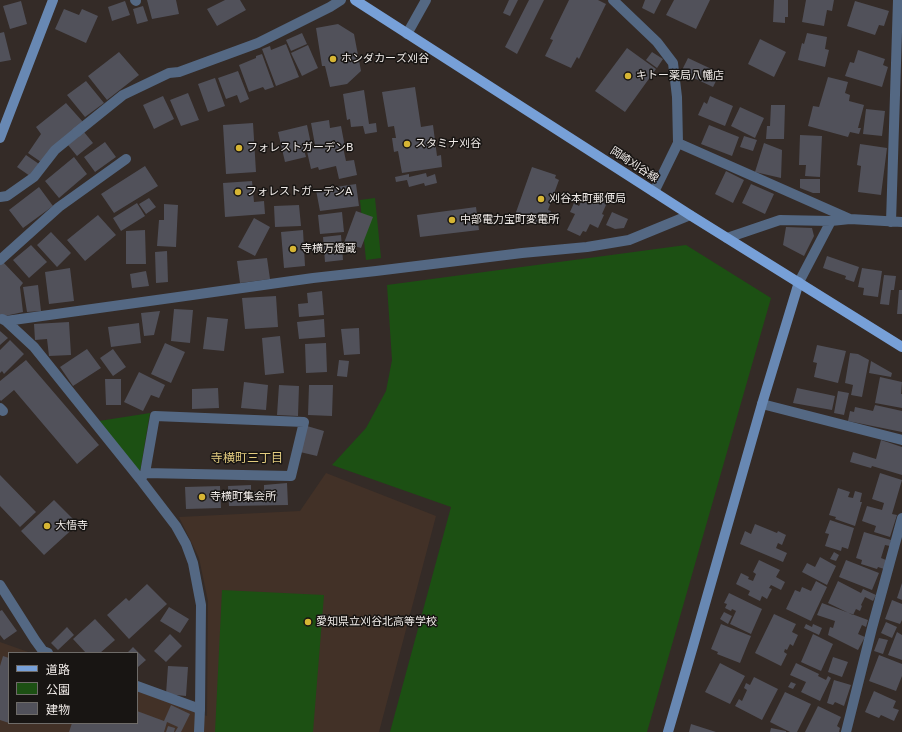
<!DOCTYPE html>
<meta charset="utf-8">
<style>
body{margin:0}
#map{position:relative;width:902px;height:732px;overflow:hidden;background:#342b27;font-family:"DejaVu Sans","Noto Sans JP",sans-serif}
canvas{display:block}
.legend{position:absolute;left:8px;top:652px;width:130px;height:72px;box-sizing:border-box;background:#181513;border:1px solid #6e6b68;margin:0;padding:5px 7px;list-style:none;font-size:12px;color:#f0ebe8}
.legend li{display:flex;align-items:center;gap:8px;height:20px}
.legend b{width:20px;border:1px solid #6e6b68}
</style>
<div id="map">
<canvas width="902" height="732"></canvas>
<ul class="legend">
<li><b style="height:5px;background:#77a0d8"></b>道路</li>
<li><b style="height:11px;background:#1c5013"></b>公園</li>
<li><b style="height:11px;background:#51515a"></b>建物</li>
</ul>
</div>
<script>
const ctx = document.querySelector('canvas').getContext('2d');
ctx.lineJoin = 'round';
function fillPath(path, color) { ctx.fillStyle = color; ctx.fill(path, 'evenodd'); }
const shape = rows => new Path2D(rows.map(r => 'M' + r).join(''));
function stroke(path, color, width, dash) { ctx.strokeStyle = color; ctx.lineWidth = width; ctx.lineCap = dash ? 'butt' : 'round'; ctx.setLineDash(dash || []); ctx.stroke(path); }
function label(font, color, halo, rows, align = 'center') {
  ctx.font = font + ' "DejaVu Sans","Noto Sans JP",sans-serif'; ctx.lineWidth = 3; ctx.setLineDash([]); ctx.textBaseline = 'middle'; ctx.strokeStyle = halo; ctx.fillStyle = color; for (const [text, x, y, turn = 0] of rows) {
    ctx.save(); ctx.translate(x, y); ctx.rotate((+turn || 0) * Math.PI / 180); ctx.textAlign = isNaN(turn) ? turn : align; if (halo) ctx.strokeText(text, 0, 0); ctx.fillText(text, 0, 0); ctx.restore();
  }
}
fillPath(shape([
 [326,473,436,516,379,732,0,732,0,642,31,653,9,653,9,723,137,723,137,691,207,716,208,601,199,558,179,517,300,511]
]), '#423127');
fillPath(shape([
 [375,198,381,258,366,260,360,200],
 [686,245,771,298,647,732,390,732,451,507,332,465,366,428,386,391,392,360,387,285],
 [150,413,140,472,99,421],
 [222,590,324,595,313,732,215,732]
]), '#1c5013');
fillPath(shape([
 [147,0,176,0,179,14,152,19],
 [225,0,240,0,246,10,217,26,207,9],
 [509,0,518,0,510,16,503,13],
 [529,0,544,0,517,54,505,47],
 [569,0,598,0,606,4,579,59,577,57,571,68,545,56,553,40,550,39],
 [645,0,661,0,654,14,642,8],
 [674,0,710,0,696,29,666,15],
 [774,0,788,0,788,17,785,17,785,23,773,22],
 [806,0,834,0,832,11,827,10,824,26,802,22],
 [21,1,27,24,10,29,3,6],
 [125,1,130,15,112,21,108,7],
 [855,1,889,11,884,26,879,25,875,35,847,26],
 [143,6,148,21,137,24,133,9],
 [64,9,79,15,82,9,98,16,86,43,55,29],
 [338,24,354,34,361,71,347,84,330,87,325,66,322,66,316,28],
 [4,32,11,60,0,62,0,33],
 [302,33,307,44,291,51,286,40],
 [807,33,827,37,825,49,829,50,825,67,798,60,802,43,804,44],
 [760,39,786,52,774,77,748,64],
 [286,44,299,77,276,86,262,49,270,46,271,50],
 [308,45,318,68,302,76,291,53],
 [627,48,656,69,625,112,595,91],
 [858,50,885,59,883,65,888,67,882,87,845,76,850,62,854,63],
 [119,52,139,75,107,100,88,76],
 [652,52,663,59,657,68,646,60],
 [262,54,274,87,265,90,263,87,249,92,239,65,256,58,256,56],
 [688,58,720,73,713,87,681,72],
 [238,71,249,99,240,103,237,95,226,99,218,78],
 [828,77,848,82,845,93,850,95,849,101,864,105,858,128,861,128,859,134,850,132,848,137,808,126,813,106,819,107],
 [215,78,225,106,208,112,198,84],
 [86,81,104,103,85,117,67,95],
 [415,87,421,127,433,125,437,156,441,155,442,167,402,173,398,151,394,152,392,138,396,138,394,126,388,127,382,92],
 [364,90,369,124,376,123,377,132,365,134,363,126,351,127,350,119,347,120,343,94],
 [188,93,199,120,181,126,170,100],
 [163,96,174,119,154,129,143,105],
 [710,96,733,106,725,126,698,115,704,102,707,104],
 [66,103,83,122,41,162,28,153,41,134,36,127],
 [771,105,785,105,784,139,766,139,767,126,770,126],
 [740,107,764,118,755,138,731,126],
 [866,109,885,111,882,136,863,134],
 [329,120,330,128,341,126,345,147,343,147,346,161,354,160,357,175,339,179,336,166,319,170,318,167,311,169,306,147,315,145,311,123],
 [253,123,256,172,226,174,223,125],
 [307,125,311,144,303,146,306,157,285,162,278,132],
 [709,125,739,137,732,156,701,144],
 [84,132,93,143,77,156,68,145],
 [800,135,822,136,820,177,805,176,806,165,799,165],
 [744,136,757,140,753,151,740,147],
 [105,142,116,157,95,172,84,157],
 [764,143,782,150,781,178,755,172],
 [860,144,887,148,881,195,858,192,861,166,857,165],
 [26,155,39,164,30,176,17,167],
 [74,157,87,174,59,198,45,181],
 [145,166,158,186,114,213,101,194],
 [532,167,556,175,555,178,559,180,548,210,551,211,546,226,515,215],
 [726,171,744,180,733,203,715,194],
 [426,173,427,177,435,174,437,183,425,186,424,183,409,187,407,180,396,182,395,177,409,174,409,177],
 [800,179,820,179,820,193,813,193,800,188],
 [252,181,254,202,264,201,265,214,225,217,223,183],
 [356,184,359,206,320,211,316,190],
 [751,184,774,194,765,214,742,203],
 [39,187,53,206,23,228,9,210],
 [585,193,595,198,597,193,609,198,602,214,604,215,598,228,590,224,586,232,583,231,580,236,567,230,575,214,570,212,574,203,579,206],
 [149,198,156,207,146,214,139,204],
 [137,203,145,216,121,231,113,218],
 [164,204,178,205,176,247,157,246,159,220,164,220],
 [299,205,301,226,275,227,274,206],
 [476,207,479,230,420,237,417,215],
 [356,211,373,217,361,248,344,243],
 [342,212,344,232,320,234,318,215],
 [612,212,628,219,624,228,615,229,606,225],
 [98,215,116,235,85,261,67,240],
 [254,218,270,227,255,256,238,247],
 [786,227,812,228,814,236,804,256,783,245],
 [145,230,146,264,126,264,126,231],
 [303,230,305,266,284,268,281,232],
 [51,232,71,253,57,267,37,245],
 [341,235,343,260,325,262,323,237],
 [31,245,47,262,29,278,13,260],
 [167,251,168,282,156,283,155,252],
 [827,256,859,267,854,282,845,279,846,276,823,268],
 [267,258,270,279,240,283,237,261],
 [2,261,23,283,20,287,23,312,5,316,0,315,0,263],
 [70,268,74,301,49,304,45,272],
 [862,268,882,271,878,297,863,295,864,288,858,287],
 [146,271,149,286,132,288,130,274],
 [884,275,896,276,894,290,891,290,889,305,880,304],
 [38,285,41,311,27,312,23,287],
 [899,290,902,290,902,314,897,314],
 [322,291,324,315,299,317,298,304,308,303,307,293],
 [276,296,278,327,245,329,242,298],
 [174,309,193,310,190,343,171,341],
 [160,311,154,335,144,336,141,313],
 [207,317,228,319,224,351,203,349],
 [324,319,325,337,299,339,297,322],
 [69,322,71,355,49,356,47,339,35,340,34,324],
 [139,323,141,343,111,347,108,327],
 [359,328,360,354,344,355,341,329],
 [0,331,8,338,0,345],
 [280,336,284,373,265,375,262,338],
 [10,340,24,354,4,374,2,371,0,373,0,350],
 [165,343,185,352,171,383,151,374],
 [326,343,327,372,306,373,305,344],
 [817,345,846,351,838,383,814,377,817,363,813,362],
 [87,349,101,368,73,386,60,367],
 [113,349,126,367,113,376,100,358],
 [850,353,858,354,869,360,862,397,851,395,853,385,845,383],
 [26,360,99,445,77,464,14,390,1,401,0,400,0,381],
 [339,360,349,361,347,377,337,376],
 [871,361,892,373,891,377,869,373],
 [139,372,165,385,159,398,151,395,143,411,124,402],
 [880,377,902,382,901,394,902,394,902,408,875,403],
 [105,379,121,379,121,405,106,405],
 [244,382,268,385,266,410,241,408],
 [279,385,299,386,298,416,277,415],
 [309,385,333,385,332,416,308,415],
 [218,388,219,408,192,409,192,389],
 [797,388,835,396,832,410,793,403],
 [838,391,849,393,844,415,834,413],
 [875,405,902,411,902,432,848,421,850,411,854,412,855,407,873,411],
 [307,426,324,431,317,456,300,452],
 [881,440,902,447,902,475,872,466,871,468,850,462,853,452,876,459],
 [880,473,902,480,892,514,897,515,890,537,874,532,876,526,862,521,867,506,882,510,884,503,872,499],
 [0,475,36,512,20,527,0,506],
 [287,483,288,505,229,506,228,486,251,485,251,492,264,491,264,485],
 [220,486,221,508,186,509,185,487],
 [838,488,850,492,848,497,853,498,855,491,862,493,860,502,862,502,855,526,835,519,836,517,829,515],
 [54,500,78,524,44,555,21,531],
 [830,520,854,528,848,549,842,547,841,551,825,546,829,534,825,533],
 [755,524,777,533,778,531,786,535,782,545,778,543,776,548,787,553,783,562,740,544,745,531,751,534],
 [864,532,891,540,890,546,885,545,881,558,886,560,884,569,878,567,877,569,861,564,862,560,856,558],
 [834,552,839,555,836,561,830,559],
 [820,557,836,566,827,585,802,572,807,563,815,567],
 [759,560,780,570,776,577,785,582,781,590,771,585,769,588,772,589,767,599,762,596,760,601,748,595,750,591,736,584,741,573,749,577,748,579,753,581,756,574,753,572],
 [846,560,879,573,872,590,839,577],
 [816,581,827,587,811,621,786,609,795,590,800,592,802,587,811,591],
 [838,581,861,593,863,589,876,595,873,601,865,597,861,605,862,606,860,611,856,609,853,615,828,603],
 [902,583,902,600,897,598],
 [147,584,167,604,129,639,107,615,126,598,129,601],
 [729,593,762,609,751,634,730,624,736,611,732,609,731,611,725,608,727,604,724,603],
 [892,600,902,604,902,620,900,624,885,619],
 [822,603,868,620,866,627,862,625,858,634,865,637,858,650,828,635,830,627,833,628,835,621,817,615],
 [169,607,189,619,180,633,160,621],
 [2,610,17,631,4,640,0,635,0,611],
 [724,612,732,616,728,624,720,619],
 [774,614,796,624,792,632,798,635,793,646,790,644,787,650,785,649,784,652,787,654,781,666,755,653],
 [95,619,115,640,100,653,86,653,73,639],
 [886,622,897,627,892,638,881,633],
 [721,624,751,636,740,663,717,654,718,652,711,649],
 [806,624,812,627,813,624,822,628,819,635,804,628],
 [67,627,74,635,58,650,51,643],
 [897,632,902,635,902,660,888,655],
 [170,634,182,646,166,662,154,651],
 [813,634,833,644,821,671,801,662],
 [879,638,888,640,883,654,874,651],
 [133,647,146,660,138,667,137,666,137,653,127,653],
 [879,655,902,664,902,676,896,691,869,681],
 [3,656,9,658,9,723,0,720,0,666],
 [833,657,848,662,842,677,828,672],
 [720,663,745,676,730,704,705,692],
 [796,663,819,674,818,676,826,680,828,676,831,678,820,701,801,692,806,682,790,675],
 [168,666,188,667,186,696,166,694],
 [754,677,778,689,762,720,735,706,739,699,742,701,747,690,744,688,746,683,750,685],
 [834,680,851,685,844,706,835,702,833,705,827,703],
 [791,682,796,684,793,689,788,687],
 [874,691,896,701,893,708,899,710,894,721,881,715,879,718,865,712],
 [785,692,811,704,797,732,790,732,770,722],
 [171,705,190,714,181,732,175,732,178,727,167,722,164,732,69,732,72,723,137,723,137,711,164,721],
 [818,706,841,717,837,726,840,728,839,732,805,732],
 [691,724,716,732,689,732],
 [168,726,175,728,174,732,166,732],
 [771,728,786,731,786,732,770,732]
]), '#51515a');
stroke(shape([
 [135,0,136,1],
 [0,197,7,196,34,177,55,150,77,132],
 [0,260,59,207,126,159],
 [0,408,3,411],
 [0,585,35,640,43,651,48,653],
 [137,686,200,709]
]), '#546883', 10);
stroke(shape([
 [613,0,657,42,673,63,677,97,678,143,654,192],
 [407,34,426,0],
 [77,132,123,95,169,73,179,72,258,43,330,7,341,0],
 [678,143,850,219],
 [891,222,898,0],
 [727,238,780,220,831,221,850,219,902,222],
 [799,282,831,221],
 [2,319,6,321,34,347,140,479,176,526,186,544,193,563,201,605,200,709,199,732],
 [6,321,171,298,313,278,376,271,522,253,587,247,629,240,690,215],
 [762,404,902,440],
 [140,479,145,473,291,476,304,422,155,416,145,473],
 [846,732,872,628,902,518]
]), '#546883', 10);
stroke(shape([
 [0,138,53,0],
 [668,732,693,646,762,404,799,282]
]), '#6888b3', 10);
stroke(shape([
 [355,0,690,215,902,347]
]), '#77a0d8', 10);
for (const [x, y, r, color] of [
 [333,59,4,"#d6b534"],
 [628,76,4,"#d6b534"],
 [407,144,4,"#d6b534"],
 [239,148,4,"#d6b534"],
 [238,192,4,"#d6b534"],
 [541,199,4,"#d6b534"],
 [452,220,4,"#d6b534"],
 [293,249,4,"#d6b534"],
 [202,497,4,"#d6b534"],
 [47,526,4,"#d6b534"],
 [308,622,4,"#d6b534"]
]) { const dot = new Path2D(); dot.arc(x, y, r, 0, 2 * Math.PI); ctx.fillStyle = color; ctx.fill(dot); stroke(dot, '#181513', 1.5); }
label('11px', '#f0ebe8', '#181513', [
 ["ホンダカーズ刈谷",341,59],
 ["キトー薬局八幡店",636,76],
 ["スタミナ刈谷",415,144],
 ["フォレストガーデンB",247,148],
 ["フォレストガーデンA",246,192],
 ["刈谷本町郵便局",549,199],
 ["中部電力宝町変電所",460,220],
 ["寺横万燈蔵",301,249],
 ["寺横町集会所",210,497],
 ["大悟寺",55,526],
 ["愛知県立刈谷北高等学校",316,622]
], 'left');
label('11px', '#f0ebe8', '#181513', [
 ["岡崎刈谷線",634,165,33]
]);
label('12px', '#e3cc7f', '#181513', [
 ["寺横町三丁目",247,459]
]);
</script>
